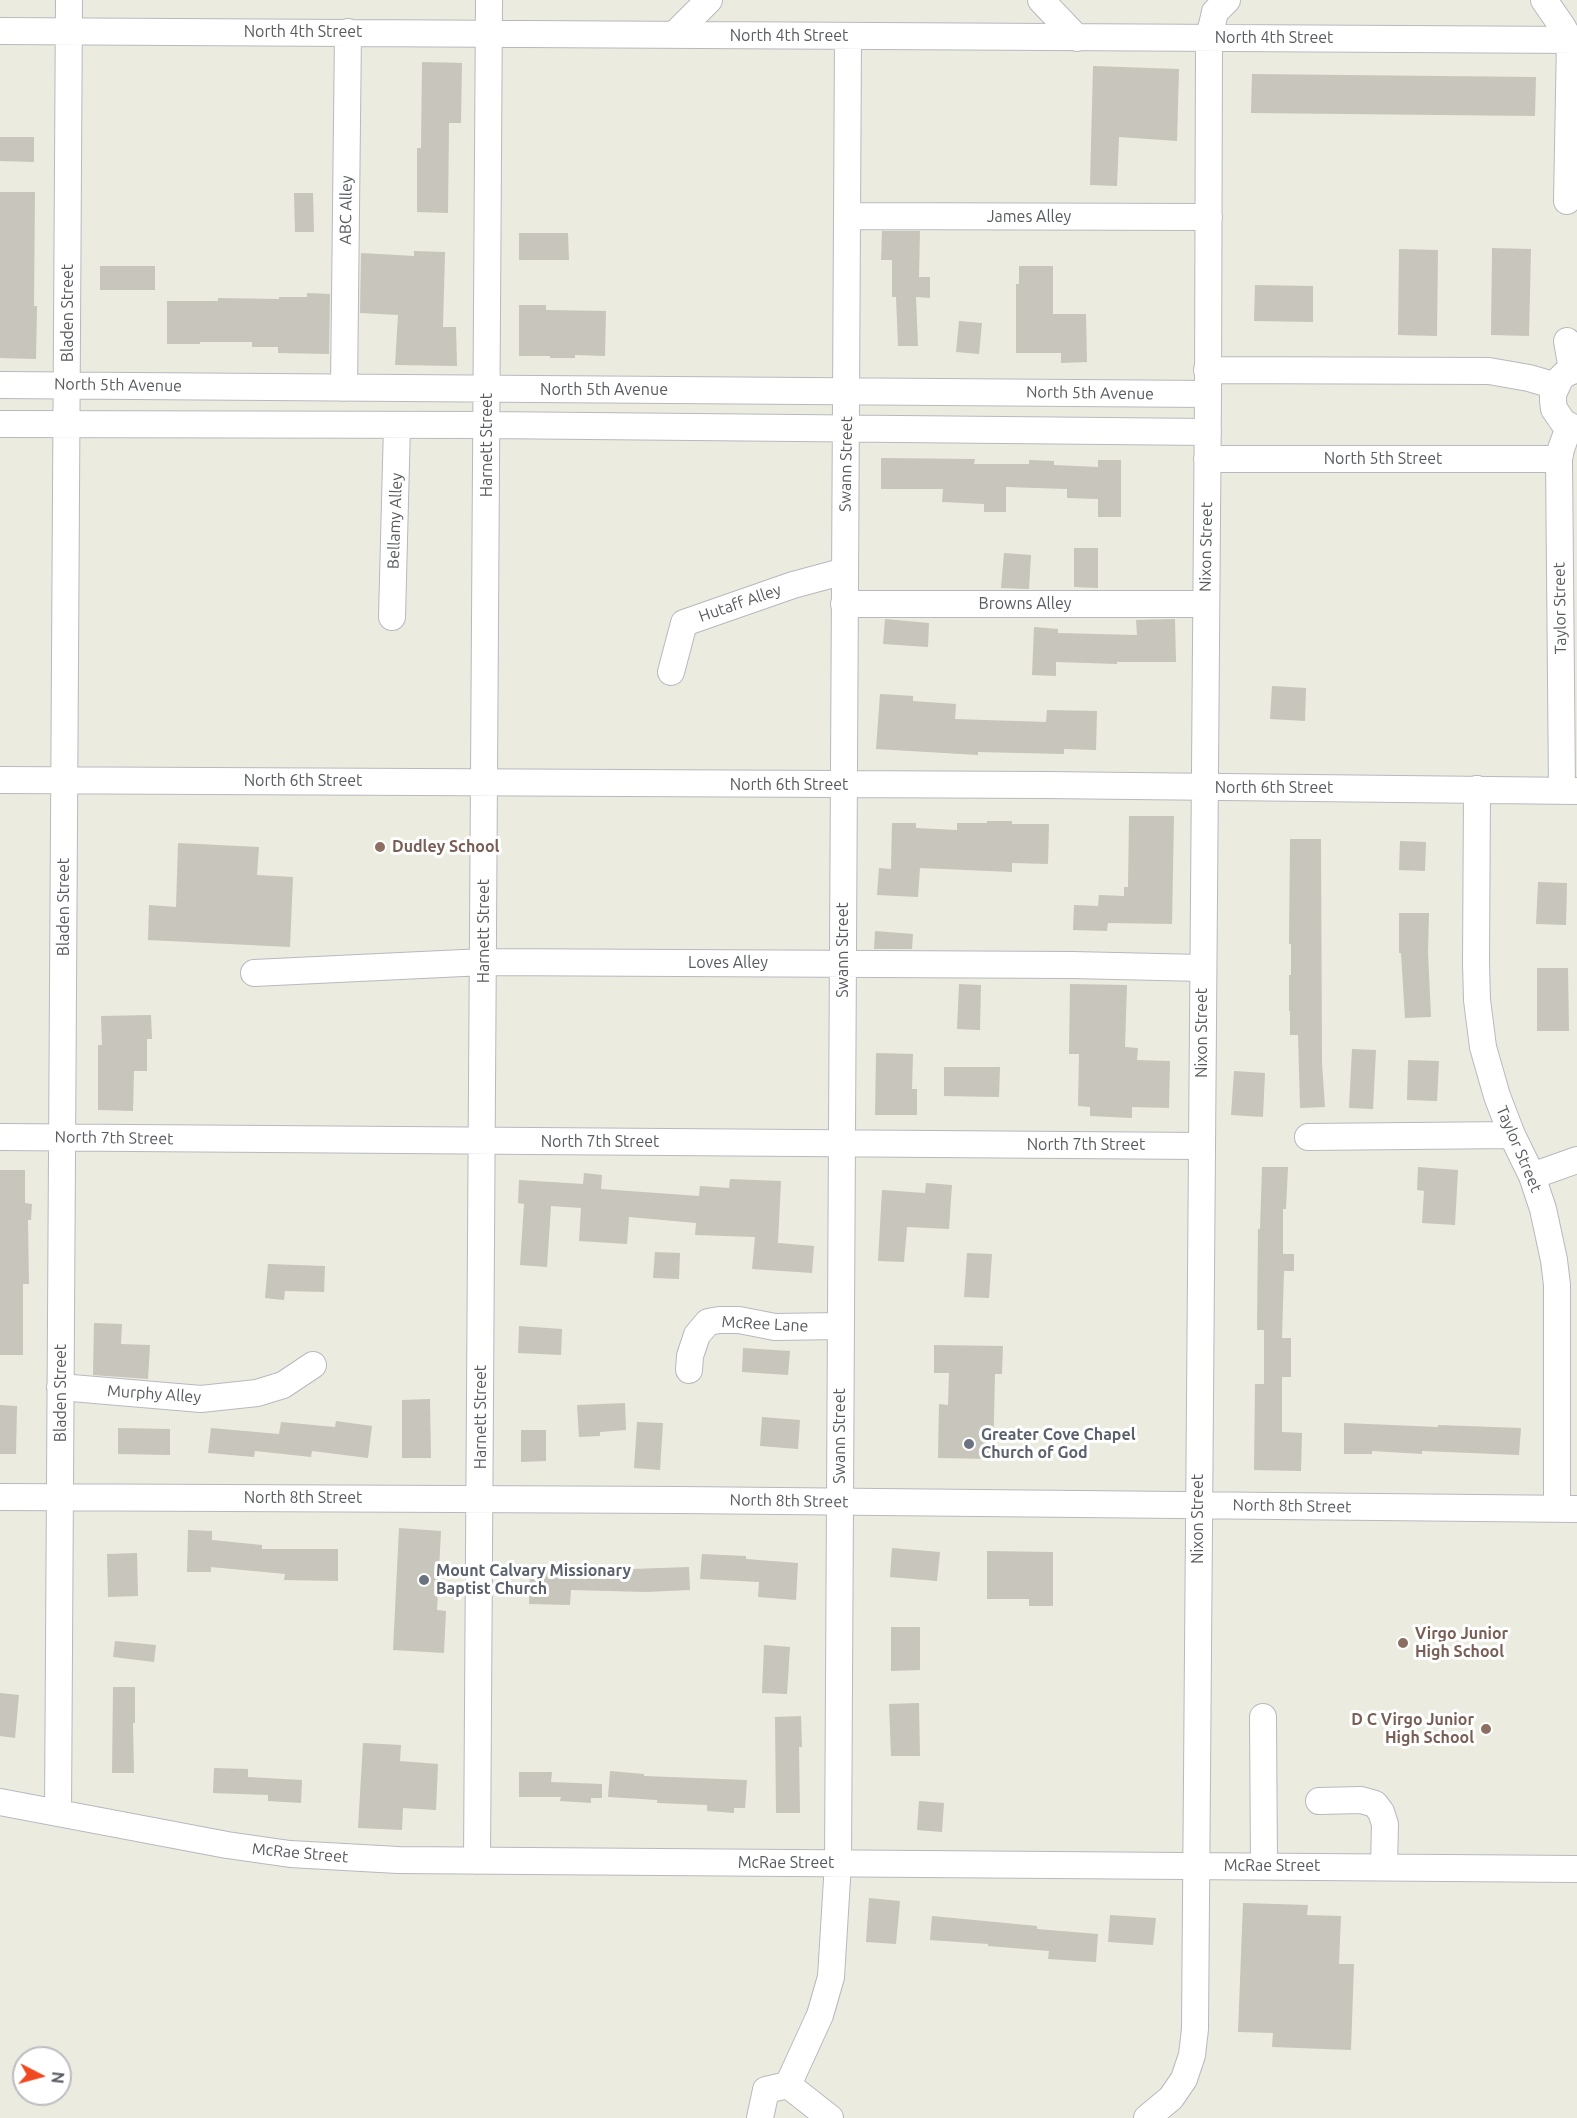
<!DOCTYPE html>
<style>
body{margin:0}
#map{position:relative;width:1577px;height:2118px;overflow:hidden;background:#ecebdf;font-family:Ubuntu,sans-serif}
canvas{display:block}
.north{position:absolute;left:12px;top:2046px;width:60px;height:60px;box-sizing:border-box;background:#fff;border:2px solid #bcbdc0;border-radius:50%;rotate:96deg;font-size:16px;font-weight:700;line-height:24px;text-align:center;color:#585b61}
.north::after{content:'';display:block;margin:auto;width:21px;height:27px;background:#f04821;clip-path:polygon(50% 0,100% 100%,50% 72%,0 100%)}
</style>
<div id="map">
<canvas width="1577" height="2118"></canvas>
<div class="north">N</div>
</div>
<script>
const ctx = document.querySelector('canvas').getContext('2d');
ctx.lineJoin = 'round';
function fillPath(path, color) { ctx.fillStyle = color; ctx.fill(path, 'evenodd'); }
const shape = rows => new Path2D(rows.map(r => 'M' + r).join(''));
function stroke(path, color, width, dash) { ctx.strokeStyle = color; ctx.lineWidth = width; ctx.lineCap = dash ? 'butt' : 'round'; ctx.setLineDash(dash || []); ctx.stroke(path); }
function label(font, color, halo, rows, align = 'center') {
  ctx.font = font + ' Ubuntu,sans-serif'; ctx.lineWidth = 6; ctx.setLineDash([]); ctx.textBaseline = 'middle'; ctx.strokeStyle = halo; ctx.fillStyle = color; for (const [text, x, y, turn = 0] of rows) {
    ctx.save(); ctx.translate(x, y); ctx.rotate((+turn || 0) * Math.PI / 180); ctx.textAlign = isNaN(turn) ? turn : align; if (halo) ctx.strokeText(text, 0, 0); ctx.fillText(text, 0, 0); ctx.restore();
  }
}
fillPath(shape([
 [422,62,462,63,461,123,449,123,448,213,417,212,417,148,421,148],
 [1093,66,1179,69,1177,141,1119,137,1117,186,1090,185],
 [1252,74,1536,77,1535,116,1251,113],
 [0,137,34,137,34,162,0,161],
 [0,192,35,192,34,306,37,306,36,359,0,358],
 [294,193,313,193,314,232,295,232],
 [882,231,920,231,919,277,930,277,930,298,916,297,918,346,898,346,896,297,892,297,892,260,881,260],
 [519,233,568,233,569,260,519,260],
 [1492,248,1531,249,1529,336,1491,335],
 [1399,249,1438,250,1437,336,1398,335],
 [414,251,445,252,443,327,456,327,457,366,395,365,398,315,360,313,361,253,414,256],
 [100,266,155,266,155,290,100,290],
 [1019,266,1053,266,1053,314,1086,314,1087,362,1061,363,1061,353,1016,353,1016,284,1019,284],
 [1255,285,1313,286,1313,322,1254,321],
 [307,293,330,294,329,354,278,353,278,347,252,347,252,342,200,342,200,344,167,344,167,301,218,301,218,298,279,299,279,297,307,297],
 [519,305,546,305,546,310,606,311,605,356,575,355,575,358,550,358,550,356,519,356],
 [959,321,982,323,979,354,956,352],
 [881,458,975,459,974,464,1029,464,1029,460,1054,461,1054,465,1098,467,1098,460,1121,460,1121,517,1098,517,1098,499,1067,498,1067,489,1006,487,1006,512,984,512,984,504,942,502,943,489,881,489],
 [1074,548,1098,548,1098,588,1074,587],
 [1004,553,1031,555,1029,589,1001,588],
 [885,619,929,623,928,647,883,644],
 [1175,619,1176,662,1117,662,1117,664,1056,662,1056,676,1032,675,1034,627,1058,629,1058,633,1137,635,1136,620],
 [1272,686,1306,688,1305,721,1270,719],
 [880,694,913,696,913,701,956,704,955,719,1046,722,1047,710,1097,711,1096,750,1064,749,1064,754,978,752,978,755,876,749],
 [1129,816,1174,816,1172,924,1108,923,1107,931,1073,930,1074,905,1098,906,1099,895,1124,896,1124,887,1128,887],
 [987,821,1012,821,1012,824,1049,824,1048,864,1012,863,1012,872,920,868,918,897,877,895,879,868,891,869,892,823,916,823,916,828,957,830,957,823,987,823],
 [1290,839,1321,839,1322,1063,1325,1107,1300,1108,1298,1035,1290,1035,1290,1011,1289,1011,1289,975,1291,975,1291,944,1289,944],
 [1400,841,1426,842,1425,871,1399,870],
 [178,843,259,847,257,875,293,877,290,947,148,940,149,905,176,907],
 [1538,882,1567,883,1566,925,1536,924],
 [1399,913,1429,913,1428,953,1431,1017,1405,1018,1401,953,1399,953],
 [875,931,913,934,912,949,874,949],
 [1537,968,1568,968,1569,1031,1537,1031],
 [959,984,981,985,980,1030,957,1029],
 [1070,984,1127,985,1125,1047,1138,1048,1137,1060,1170,1061,1169,1108,1132,1107,1132,1118,1090,1116,1090,1107,1078,1106,1079,1054,1069,1054],
 [151,1015,152,1039,147,1039,147,1071,134,1071,133,1111,98,1110,98,1045,102,1045,101,1016],
 [1352,1049,1376,1050,1373,1109,1349,1108],
 [876,1053,913,1054,912,1089,917,1089,917,1115,875,1115],
 [1408,1060,1439,1061,1437,1101,1407,1100],
 [944,1067,1000,1067,999,1097,944,1096],
 [1234,1071,1265,1073,1263,1117,1231,1115],
 [1262,1167,1288,1167,1286,1209,1283,1209,1283,1254,1294,1254,1294,1271,1284,1271,1282,1338,1291,1338,1291,1377,1282,1377,1282,1432,1302,1433,1301,1471,1254,1470,1255,1384,1264,1384,1264,1330,1257,1330,1258,1229,1260,1229],
 [1418,1167,1458,1170,1455,1225,1422,1223,1424,1191,1417,1190],
 [0,1170,25,1170,25,1203,32,1204,31,1220,28,1220,29,1284,23,1284,23,1355,0,1355],
 [584,1173,602,1175,601,1189,699,1196,700,1186,729,1188,730,1179,781,1181,778,1243,814,1246,812,1273,752,1269,755,1237,695,1235,696,1223,629,1217,627,1244,579,1241,581,1208,551,1206,547,1267,520,1265,524,1204,518,1203,519,1180,583,1184],
 [926,1183,952,1185,949,1229,907,1227,904,1262,878,1261,882,1190,925,1193],
 [655,1252,680,1253,679,1279,653,1278],
 [967,1253,992,1254,989,1298,964,1297],
 [268,1264,325,1266,324,1292,285,1291,284,1300,265,1298],
 [94,1323,122,1324,121,1344,150,1345,148,1379,93,1375],
 [519,1326,562,1329,561,1355,518,1353],
 [934,1345,1003,1346,1002,1374,995,1374,993,1459,938,1458,939,1404,948,1405,949,1373,934,1373],
 [743,1348,790,1351,788,1375,742,1372],
 [430,1399,431,1458,402,1458,402,1400],
 [625,1403,626,1430,600,1432,600,1436,579,1437,577,1405],
 [0,1405,17,1406,16,1454,0,1454],
 [762,1417,800,1420,798,1449,760,1446],
 [336,1421,372,1426,368,1458,312,1451,311,1457,255,1451,254,1457,208,1453,211,1428,279,1434,281,1422,335,1427],
 [637,1422,663,1423,660,1470,634,1468],
 [1344,1423,1438,1427,1438,1425,1521,1428,1519,1455,1422,1451,1422,1454,1372,1451,1372,1454,1344,1454],
 [118,1428,170,1429,170,1455,118,1454],
 [521,1430,546,1430,546,1461,521,1462],
 [399,1528,441,1531,437,1610,446,1611,444,1653,393,1650],
 [188,1530,212,1531,212,1540,262,1545,262,1549,338,1549,338,1581,284,1580,285,1574,211,1567,211,1572,187,1572],
 [892,1548,940,1552,937,1581,890,1577],
 [987,1551,1053,1552,1053,1606,1029,1606,1029,1599,987,1599],
 [137,1553,138,1596,108,1597,107,1554],
 [702,1554,746,1556,746,1559,798,1563,796,1600,758,1597,759,1582,700,1579],
 [588,1565,632,1566,632,1569,689,1567,690,1590,646,1592,571,1590,570,1605,529,1604,530,1566,588,1567],
 [891,1627,920,1627,920,1670,891,1671],
 [115,1641,156,1645,154,1662,113,1657],
 [764,1645,790,1647,787,1694,762,1693],
 [113,1687,135,1687,135,1723,133,1723,134,1773,112,1773],
 [0,1693,19,1695,15,1738,0,1736],
 [919,1703,920,1756,891,1756,889,1704],
 [801,1716,802,1747,799,1747,800,1813,776,1813,775,1717],
 [363,1743,401,1745,400,1761,438,1764,436,1810,403,1808,402,1830,358,1828],
 [214,1768,248,1769,248,1777,302,1780,301,1803,268,1801,268,1795,213,1793],
 [610,1771,644,1774,644,1776,747,1780,745,1808,734,1808,734,1813,707,1811,707,1805,657,1803,657,1800,608,1797],
 [519,1772,552,1772,551,1782,602,1784,602,1798,591,1798,591,1803,560,1801,561,1797,519,1797],
 [919,1801,944,1803,942,1832,917,1830],
 [869,1898,900,1901,896,1944,866,1942],
 [1243,1903,1308,1905,1307,1915,1341,1916,1339,1964,1354,1964,1351,2050,1272,2047,1273,2033,1238,2032],
 [1110,1915,1156,1918,1153,1945,1108,1942],
 [932,1916,1037,1926,1037,1929,1098,1934,1096,1962,1048,1959,1049,1951,988,1946,988,1944,930,1940]
]), '#c7c5bc');
const minor = shape([
 [1041,0,1077,38],
 [1544,0,1562,26,1570,40,1567,201],
 [0,31,1577,40],
 [674,35,709,0],
 [848,216,1209,217],
 [1567,341,1572,370],
 [1577,369,1565,374,1560,379,1553,394,1553,401,1554,409,1563,422,1577,430],
 [1207,370,1489,371,1529,378,1556,386],
 [0,385,1208,394],
 [344,388,348,32],
 [0,424,487,425,1208,432],
 [1207,459,1559,459],
 [844,604,1205,604],
 [392,617,397,425],
 [671,672,684,623,793,585,845,571],
 [0,780,1044,785,1577,791],
 [1477,789,1476,963,1477,1000,1483,1047,1497,1096,1512,1135,1532,1176,1543,1209,1554,1260,1557,1285,1557,1508],
 [1562,791,1559,459,1561,449,1569,427],
 [254,973,484,962,1072,965,1202,968],
 [0,1137,1201,1146],
 [1308,1137,1512,1135],
 [1532,1176,1577,1160],
 [689,1370,690,1356,697,1335,708,1322,719,1320,739,1320,775,1327,840,1326],
 [60,1387,201,1399,257,1393,283,1385,313,1365],
 [0,1497,680,1500,1577,1509],
 [1263,1717,1264,1866],
 [1319,1801,1361,1800,1375,1804,1381,1812,1385,1824,1384,1867],
 [0,1802,227,1845,290,1854,398,1860,1577,1869],
 [58,1813,69,0],
 [477,1861,489,0],
 [788,2085,820,2015,831,1977,838,1863,848,36],
 [788,2085,830,2118],
 [760,2118,766,2090,788,2085],
 [1147,2118,1171,2098,1184,2079,1192,2055,1195,2029,1208,394,1209,38,1215,12,1227,0]
]);
stroke(minor, '#b7b9bf', 28);
stroke(minor, '#fff', 26);
for (const [x, y, r, color] of [
 [380,847,6,"#8d6e63"],
 [969,1444,6,"#6b7280"],
 [424,1580,6,"#6b7280"],
 [1403,1643,6,"#8d6e63"],
 [1486,1729,6,"#8d6e63"]
]) { const dot = new Path2D(); dot.arc(x, y, r, 0, 2 * Math.PI); ctx.fillStyle = color; ctx.fill(dot); stroke(dot, '#fff', 2); }
label('16px', '#585b61', '#fff', [
 ["North 4th Street",303,32],
 ["North 4th Street",789,36],
 ["North 4th Street",1274,38],
 ["ABC Alley",346,210,-89],
 ["James Alley",1029,217],
 ["Bladen Street",68,313,-90],
 ["North 5th Avenue",118,385,1],
 ["North 5th Avenue",604,390],
 ["North 5th Avenue",1090,393,1],
 ["Harnett Street",487,445,-90],
 ["North 5th Street",1383,459],
 ["Swann Street",846,464,-89],
 ["Bellamy Alley",395,521,-88],
 ["Nixon Street",1206,547,-89],
 ["Hutaff Alley",740,603,-19],
 ["Browns Alley",1025,604],
 ["Taylor Street",1560,608,-91],
 ["North 6th Street",303,781],
 ["North 6th Street",789,785],
 ["North 6th Street",1274,788],
 ["Bladen Street",64,907,-90],
 ["Harnett Street",484,931,-90],
 ["Swann Street",843,950,-90],
 ["Loves Alley",728,963],
 ["Nixon Street",1202,1033,-90],
 ["North 7th Street",114,1138,1],
 ["North 7th Street",600,1142],
 ["North 7th Street",1086,1145],
 ["Taylor Street",1519,1149,67],
 ["McRee Lane",765,1324,3],
 ["Bladen Street",61,1393,-90],
 ["Murphy Alley",154,1394,4],
 ["Harnett Street",481,1417,-90],
 ["Swann Street",840,1436,-90],
 ["North 8th Street",303,1498],
 ["North 8th Street",789,1501,1],
 ["North 8th Street",1292,1506,1],
 ["Nixon Street",1198,1519,-90],
 ["McRae Street",300,1853,5],
 ["McRae Street",786,1863],
 ["McRae Street",1272,1866]
]);
label('bold 16px', '#785e54', '#fff', [
 ["Dudley School",392,847],
 ["Virgo Junior",1415,1634],
 ["High School",1415,1652],
 ["D C Virgo Junior",1474,1720,"right"],
 ["High School",1474,1738,"right"]
], 'left');
label('bold 16px', '#5b616d', '#fff', [
 ["Greater Cove Chapel",981,1435],
 ["Church of God",981,1453],
 ["Mount Calvary Missionary",436,1571],
 ["Baptist Church",436,1589]
], 'left');
</script>
